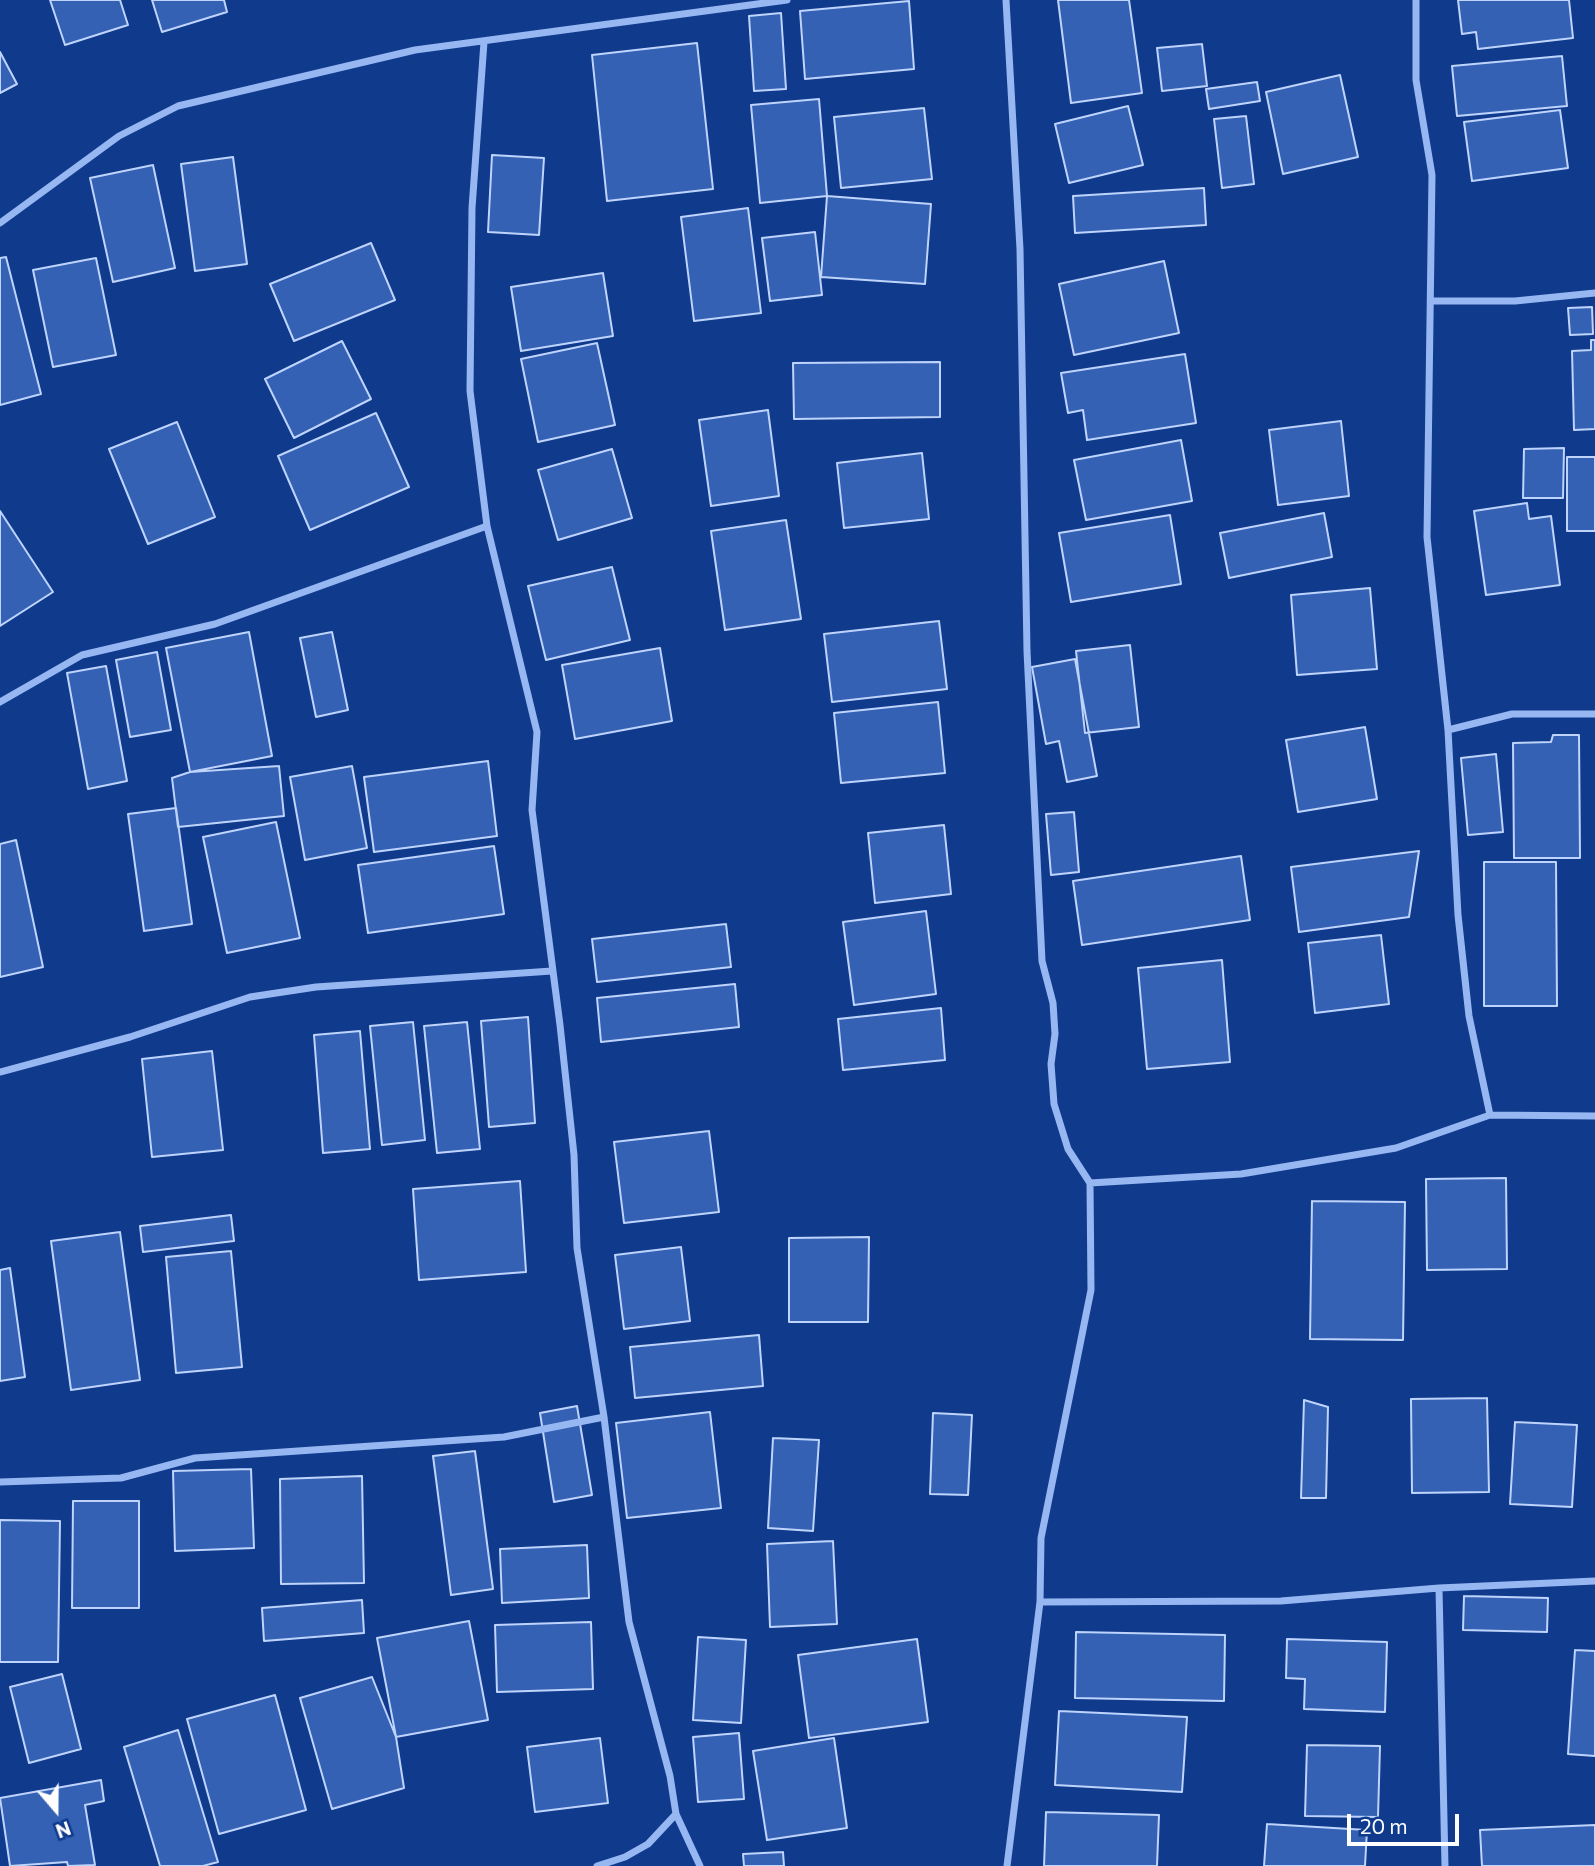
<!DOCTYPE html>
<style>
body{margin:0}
#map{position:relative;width:1595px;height:1866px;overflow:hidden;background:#103a8c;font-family:Commissioner,sans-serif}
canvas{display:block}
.north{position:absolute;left:21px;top:1775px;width:70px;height:70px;-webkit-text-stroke:5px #103a8c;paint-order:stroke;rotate:160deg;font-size:19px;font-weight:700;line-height:28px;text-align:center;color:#fff}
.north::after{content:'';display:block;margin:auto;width:24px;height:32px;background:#fff;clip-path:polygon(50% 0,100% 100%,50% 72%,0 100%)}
.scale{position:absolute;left:1347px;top:1814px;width:112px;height:32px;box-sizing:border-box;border:4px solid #fff;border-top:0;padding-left:9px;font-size:21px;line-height:24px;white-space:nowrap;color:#fff;-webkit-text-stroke:5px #103a8c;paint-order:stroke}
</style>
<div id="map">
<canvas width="1595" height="1866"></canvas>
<div class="north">N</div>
<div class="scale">20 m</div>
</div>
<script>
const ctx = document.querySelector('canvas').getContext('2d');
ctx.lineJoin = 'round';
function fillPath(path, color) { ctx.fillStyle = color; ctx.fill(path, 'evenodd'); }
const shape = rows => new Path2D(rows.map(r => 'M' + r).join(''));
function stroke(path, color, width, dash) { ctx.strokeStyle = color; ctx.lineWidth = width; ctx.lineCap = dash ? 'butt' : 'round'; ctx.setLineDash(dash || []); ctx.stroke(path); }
const building = shape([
 [50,0,120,0,128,25,65,45,50,0],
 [152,0,224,0,227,12,162,32,152,0],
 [1058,0,1129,0,1142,93,1071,103,1058,0],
 [1458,0,1569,0,1573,38,1478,49,1476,32,1462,34,1458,0],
 [909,1,914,69,805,79,800,11,909,1],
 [781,13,786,89,754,91,749,16,781,13],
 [697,43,713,189,607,201,592,55,697,43],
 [1202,44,1207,86,1162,91,1157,48,1202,44],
 [0,52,17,84,0,93,0,52],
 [1562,56,1567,106,1457,116,1452,66,1562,56],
 [1340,75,1358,157,1283,174,1266,92,1340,75],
 [1257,82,1260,101,1209,109,1206,89,1257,82],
 [819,99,827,196,760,203,751,105,819,99],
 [1128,106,1143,165,1069,183,1055,124,1128,106],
 [924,108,932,179,841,188,834,117,924,108],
 [1560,110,1568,168,1472,181,1464,122,1560,110],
 [1246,116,1254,184,1222,188,1214,119,1246,116],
 [492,155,544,158,539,235,488,232,492,155],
 [233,157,247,264,195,271,181,164,233,157],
 [153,165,175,268,113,282,90,178,153,165],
 [1204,188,1206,225,1075,233,1073,196,1204,188],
 [827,196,931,204,925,284,821,277,827,196],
 [748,208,761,313,694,321,681,217,748,208],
 [815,232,822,295,770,301,762,238,815,232],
 [371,243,395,300,294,341,270,284,371,243],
 [6,257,41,394,0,405,0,258,6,257],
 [96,258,116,355,53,367,33,270,96,258],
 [1164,261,1179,333,1074,355,1059,284,1164,261],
 [603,273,613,336,521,351,511,287,603,273],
 [1592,307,1593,334,1570,335,1568,308,1592,307],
 [1591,340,1595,340,1595,429,1574,430,1572,351,1591,350,1591,340],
 [342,341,371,399,294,438,265,379,342,341],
 [597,343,615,425,538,442,521,359,597,343],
 [1185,354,1196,423,1087,440,1083,410,1068,413,1061,373,1185,354],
 [940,362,940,417,794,419,793,363,940,362],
 [768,410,779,496,711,506,699,420,768,410],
 [376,413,409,487,310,530,278,456,376,413],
 [1341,421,1349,496,1278,505,1269,430,1341,421],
 [177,422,215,517,148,544,109,449,177,422],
 [1181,440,1192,501,1086,520,1074,460,1181,440],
 [1564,448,1563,498,1523,498,1524,449,1564,448],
 [612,449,632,518,558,540,538,470,612,449],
 [922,453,929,519,844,528,837,463,922,453],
 [1567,457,1595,457,1595,531,1567,531,1567,457],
 [1527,503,1529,519,1551,516,1560,585,1486,595,1474,511,1527,503],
 [0,511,53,592,0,626,0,511],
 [1324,513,1332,557,1229,578,1220,533,1324,513],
 [1170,515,1181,584,1071,602,1059,533,1170,515],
 [786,520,801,619,725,630,711,531,786,520],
 [612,567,630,640,546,660,528,586,612,567],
 [1370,588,1377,669,1297,675,1291,595,1370,588],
 [939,621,947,689,832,702,824,634,939,621],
 [249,632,272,756,190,772,166,648,249,632],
 [332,632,348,710,316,717,300,638,332,632],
 [1130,645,1139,727,1085,733,1076,651,1130,645],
 [660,648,672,721,575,739,562,665,660,648],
 [157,652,171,730,130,737,116,660,157,652],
 [1075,659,1097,776,1067,782,1059,741,1046,744,1032,667,1075,659],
 [106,666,127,781,88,789,67,673,106,666],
 [938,702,945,773,841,783,834,713,938,702],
 [1365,727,1377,799,1298,812,1286,740,1365,727],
 [1553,735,1579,735,1580,858,1514,858,1513,743,1551,742,1553,735],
 [1496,754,1503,832,1468,835,1461,758,1496,754],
 [488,761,497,836,374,852,364,777,488,761],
 [279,766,284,816,178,827,172,778,190,772,279,766],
 [352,766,367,848,305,860,290,777,352,766],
 [176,808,192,924,144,931,128,814,176,808],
 [1074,812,1079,872,1051,875,1046,814,1074,812],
 [276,822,300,938,227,953,203,837,276,822],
 [944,825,951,894,875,903,868,833,944,825],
 [16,840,43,967,0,977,0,844,16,840],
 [494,846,504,914,368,933,358,865,494,846],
 [1419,851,1409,917,1299,932,1291,867,1419,851],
 [1241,856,1250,920,1082,945,1073,881,1241,856],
 [1484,862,1556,862,1557,1006,1484,1006,1484,862],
 [926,911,936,994,854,1005,843,922,926,911],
 [726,924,731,967,597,982,592,939,726,924],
 [1381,935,1389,1004,1315,1013,1308,943,1381,935],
 [1222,960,1230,1062,1147,1069,1138,968,1222,960],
 [735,984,739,1027,601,1042,597,998,735,984],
 [941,1008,945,1060,843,1070,838,1019,941,1008],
 [528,1017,535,1123,489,1127,481,1021,528,1017],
 [413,1022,425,1140,382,1145,370,1026,413,1022],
 [467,1022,480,1149,437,1153,424,1026,467,1022],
 [360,1031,370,1149,323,1153,314,1035,360,1031],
 [212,1051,223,1150,152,1157,142,1059,212,1051],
 [709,1131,719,1212,624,1223,614,1142,709,1131],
 [1506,1178,1507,1269,1427,1270,1426,1179,1506,1178],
 [520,1181,526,1272,419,1280,413,1189,520,1181],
 [1312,1201,1405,1202,1403,1340,1310,1339,1312,1201],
 [231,1215,234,1241,143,1252,140,1226,231,1215],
 [120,1232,140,1380,71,1390,51,1241,120,1232],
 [869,1237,868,1322,789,1322,789,1238,869,1237],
 [681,1247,690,1321,624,1329,615,1255,681,1247],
 [231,1251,242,1367,176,1373,166,1257,231,1251],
 [10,1268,25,1377,0,1381,0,1270,10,1268],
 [759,1335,763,1386,635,1398,630,1347,759,1335],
 [1487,1398,1489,1492,1412,1493,1411,1399,1487,1398],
 [1304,1400,1328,1407,1326,1498,1301,1498,1304,1400],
 [577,1406,592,1495,554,1502,540,1413,577,1406],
 [710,1412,721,1508,627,1518,616,1423,710,1412],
 [933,1413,972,1415,968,1495,930,1494,933,1413],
 [1515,1422,1577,1425,1572,1507,1510,1504,1515,1422],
 [773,1438,819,1440,813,1531,768,1528,773,1438],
 [475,1451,493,1589,451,1595,433,1456,475,1451],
 [251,1469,254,1548,175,1551,173,1471,251,1469],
 [362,1476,364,1583,281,1584,280,1479,362,1476],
 [73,1501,139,1501,139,1608,72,1608,73,1501],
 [0,1520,60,1521,58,1662,0,1662,0,1520],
 [833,1541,837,1624,770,1627,767,1544,833,1541],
 [587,1545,589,1598,502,1603,500,1549,587,1545],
 [1464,1596,1548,1598,1547,1632,1463,1630,1464,1596],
 [362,1600,364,1633,264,1641,262,1608,362,1600],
 [469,1621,488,1720,396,1737,377,1638,469,1621],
 [591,1622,593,1689,497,1692,495,1625,591,1622],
 [1076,1632,1225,1635,1224,1701,1075,1698,1076,1632],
 [698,1637,746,1640,741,1723,693,1720,698,1637],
 [917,1639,928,1722,809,1738,798,1655,917,1639],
 [1287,1639,1387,1642,1385,1712,1304,1709,1305,1679,1286,1678,1287,1639],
 [1575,1650,1595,1651,1595,1756,1568,1754,1575,1650],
 [62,1674,81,1749,29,1763,10,1687,62,1674],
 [372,1677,396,1737,404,1788,332,1809,300,1698,372,1677],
 [275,1695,306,1810,219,1834,187,1719,275,1695],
 [1059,1711,1187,1717,1182,1792,1055,1785,1059,1711],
 [178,1730,218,1862,203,1866,160,1866,124,1747,178,1730],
 [739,1733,744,1799,698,1802,693,1737,739,1733],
 [600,1738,608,1803,535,1812,527,1747,600,1738],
 [834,1738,847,1828,767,1840,753,1751,834,1738],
 [1307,1745,1380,1746,1378,1817,1305,1816,1307,1745],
 [101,1780,104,1801,85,1805,95,1865,68,1866,67,1862,10,1866,0,1798,101,1780],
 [1046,1812,1159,1815,1157,1866,1044,1866,1046,1812],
 [1267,1824,1367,1830,1365,1866,1264,1866,1267,1824],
 [1595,1825,1595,1866,1482,1866,1480,1830,1595,1825],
 [783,1852,784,1866,744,1866,743,1854,783,1852]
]);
fillPath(building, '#3461b3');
stroke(building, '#bed4fd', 2);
stroke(shape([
 [1006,0,1020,249,1027,651,1042,961,1053,1003,1055,1034,1051,1064,1054,1104,1068,1149,1090,1183,1091,1290,1041,1538,1040,1602,1007,1866],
 [1416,0,1416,80,1432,175,1427,537,1448,730,1458,915,1469,1016,1490,1115],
 [484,42,472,208,470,391,487,526,537,732,532,810,560,1025,574,1155,577,1248,604,1417,629,1622,670,1776,676,1814,700,1866],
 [0,223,119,136,178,106,415,50,787,0],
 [1431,301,1515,301,1595,293],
 [0,702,82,655,215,624,487,526],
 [1448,730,1512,714,1595,714],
 [0,1072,130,1037,250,997,316,987,552,971],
 [1090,1183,1241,1174,1396,1148,1490,1115,1595,1116],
 [0,1482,121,1478,195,1458,504,1437,604,1417],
 [1439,1588,1445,1866],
 [1040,1602,1281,1601,1439,1588,1595,1581],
 [597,1866,625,1857,648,1844,676,1814]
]), '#97b7f2', 7);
</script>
